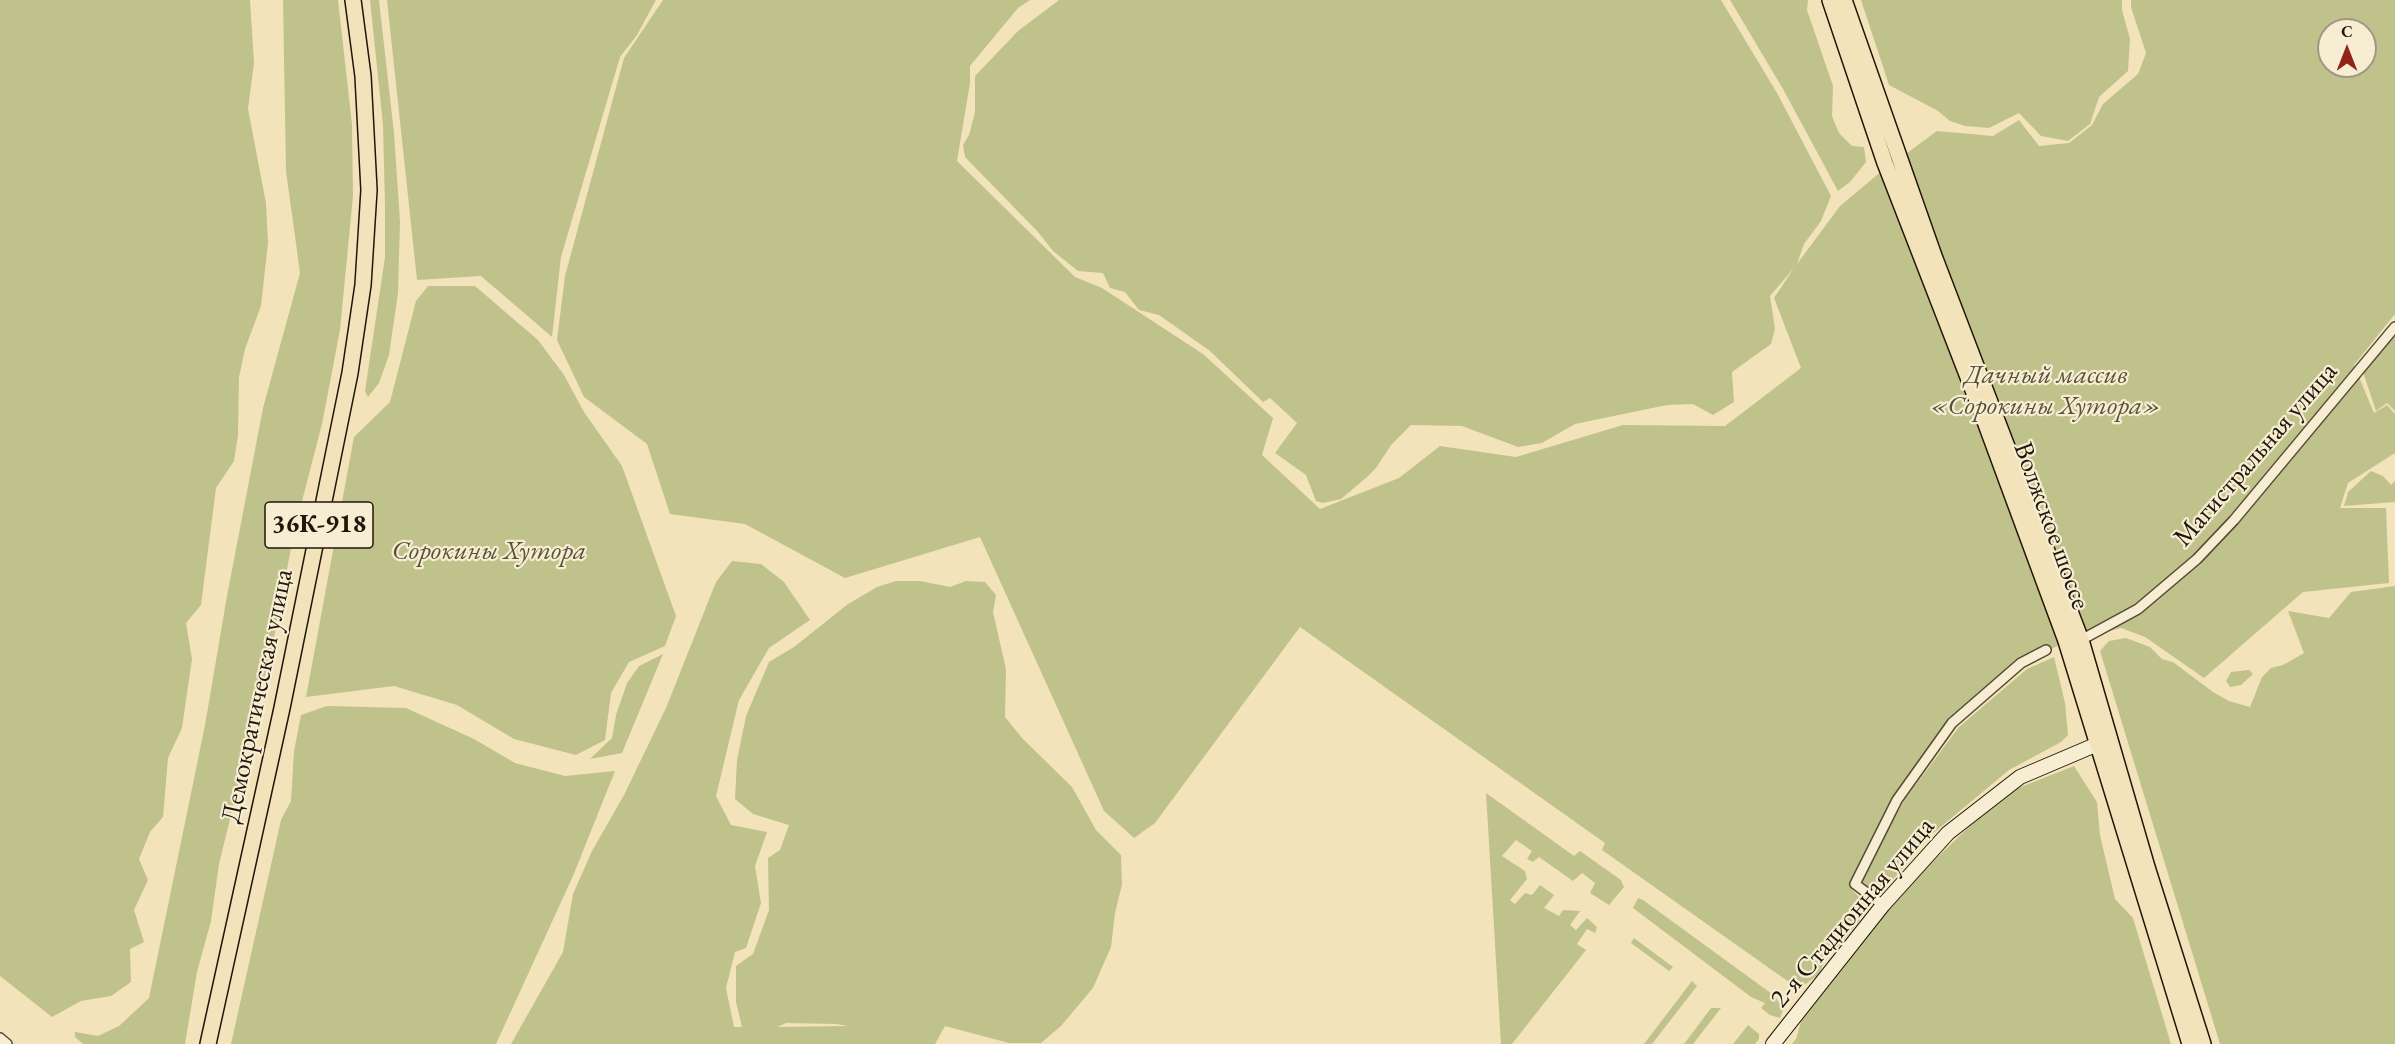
<!DOCTYPE html>
<meta charset="utf-8">
<style>
body{margin:0}
#map{position:relative;width:2395px;height:1044px;overflow:hidden;background:#f3e3bb;font-family:"EB Garamond",serif}
canvas{display:block}
.north{position:absolute;left:2317px;top:18px;width:60px;height:60px;box-sizing:border-box;background:#f7edd3;border:2px solid #a19783;border-radius:50%;rotate:0deg;font-size:16px;font-weight:700;line-height:24px;text-align:center;color:#21160a}
.north::after{content:'';display:block;margin:auto;width:21px;height:27px;background:#8f2418;clip-path:polygon(50% 0,100% 100%,50% 72%,0 100%)}
</style>
<div id="map">
<canvas width="2395" height="1044"></canvas>
<div class="north">С</div>
</div>
<script>
const ctx = document.querySelector('canvas').getContext('2d');
ctx.lineJoin = 'round';
function fillPath(path, color) { ctx.fillStyle = color; ctx.fill(path, 'evenodd'); }
const shape = rows => new Path2D(rows.map(r => 'M' + r).join(''));
function stroke(path, color, width, dash) { ctx.strokeStyle = color; ctx.lineWidth = width; ctx.lineCap = dash ? 'butt' : 'round'; ctx.setLineDash(dash || []); ctx.stroke(path); }
function label(font, color, halo, rows, align = 'center') {
  ctx.font = font + ' "EB Garamond",serif'; ctx.lineWidth = 4.5; ctx.setLineDash([]); ctx.textBaseline = 'middle'; ctx.strokeStyle = halo; ctx.fillStyle = color; for (const [text, x, y, turn = 0] of rows) {
    ctx.save(); ctx.translate(x, y); ctx.rotate((+turn || 0) * Math.PI / 180); ctx.textAlign = isNaN(turn) ? turn : align; if (halo) ctx.strokeText(text, 0, 0); ctx.fillText(text, 0, 0); ctx.restore();
  }
}
fillPath(shape([
 [0,0,250,0,254,63,248,109,266,203,268,243,261,306,245,349,239,377,238,435,234,461,216,488,201,605,186,623,192,659,182,728,168,758,163,817,150,832,139,859,148,880,134,910,144,942,130,949,131,982,111,996,81,1001,52,1017,0,976],
 [283,0,338,0,352,124,353,196,340,330,322,424,294,532,273,643,219,864,211,921,197,972,185,1044,83,1044,75,1037,75,1032,98,1036,119,1026,149,998,205,725,227,596,263,408,300,273,286,171],
 [370,0,379,0,394,133,400,222,398,293,389,355,379,383,368,397,365,391,385,257,385,206,383,125],
 [387,0,656,0,637,35,620,57,561,257,552,337,481,276,417,280],
 [663,0,1030,0,1018,8,970,66,970,83,957,161,1075,277,1102,288,1203,354,1273,418,1262,455,1320,509,1399,478,1440,446,1516,457,1623,425,1725,426,1801,368,1774,298,1794,268,1770,296,1775,329,1771,344,1732,372,1734,402,1713,415,1693,404,1667,405,1575,424,1542,443,1518,447,1462,426,1411,425,1391,445,1376,468,1367,477,1341,499,1323,503,1316,501,1306,475,1275,453,1297,423,1270,398,1263,402,1210,351,1159,315,1139,310,1125,292,1110,288,1103,273,1078,271,1053,251,1038,232,965,157,963,145,969,135,975,112,975,76,1018,31,1059,0,1721,0,1777,93,1831,196,1821,221,1804,244,1797,264,1840,206,1877,175,1937,131,1993,136,2019,120,2039,146,2069,143,2092,125,2103,104,2138,74,2146,53,2131,7,2131,0,2395,0,2395,314,2354,365,2374,413,2387,405,2395,414,2395,453,2348,483,2340,508,2386,508,2389,583,2303,592,2204,678,2145,637,2121,628,2066,642,2021,663,1952,723,1897,800,1852,890,1869,907,1867,911,1834,952,1843,914,1819,974,1803,986,1796,987,1602,850,1605,843,1300,627,1155,823,1134,838,1104,811,980,537,845,578,745,524,670,514,647,444,584,397,557,340,565,276,624,58],
 [2329,30,2365,30,2365,66,2329,66],
 [1730,0,1808,0,1807,10,1833,86,1832,116,1839,133,1852,146,1864,147,1866,162,1850,182,1838,191,1783,89],
 [1861,0,2122,0,2122,10,2130,39,2128,71,2099,97,2090,124,2068,141,2041,136,2019,113,1989,128,1965,126,1950,121,1938,111,1889,85],
 [428,286,475,286,538,340,564,375,584,412,622,466,676,616,665,646,629,662,611,693,605,740,576,755,514,739,457,705,394,686,306,697,354,437,390,402,416,301],
 [2395,324,2395,411,2387,403,2376,411,2362,369],
 [2371,471,2383,476,2391,485,2395,481,2395,502,2344,506,2348,492],
 [2395,530,2395,1044,2220,1044,2100,651,2109,641,2126,638,2150,647,2162,659,2173,662,2213,692,2229,701,2250,707,2262,677,2271,668,2283,665,2304,653,2288,611,2329,618,2351,592,2395,586],
 [732,561,761,564,784,582,810,620,769,648,739,700,716,796,731,825,767,832,755,866,761,903,746,948,735,952,726,988,734,1027,742,1027,736,1002,736,966,753,954,769,910,768,858,780,850,789,825,753,814,735,799,737,760,746,716,769,662,794,647,848,604,877,587,896,581,920,581,950,587,966,581,985,582,996,595,993,612,1006,669,1005,717,1022,738,1072,787,1096,830,1121,855,1122,885,1115,913,1111,947,1093,988,1061,1026,1041,1043,1009,1043,945,1026,935,1044,511,1044,563,952,573,894,592,851,624,795,666,708,716,582],
 [786,1023,836,1024,848,1026,777,1027],
 [663,654,622,753,590,759,612,738,616,715,627,683,639,666],
 [2054,657,2065,703,2068,735,2061,742,2009,770,1931,835,1884,890,1878,893,1866,888,1859,881,1905,799,1959,727,2027,669],
 [2249,670,2253,674,2241,685,2230,687,2226,681,2231,672],
 [327,706,406,708,474,739,515,763,565,776,615,771,573,876,496,1044,231,1044,281,820,291,801,294,751,301,715],
 [2074,766,2097,802,2100,835,2115,899,2133,918,2171,1044,1792,1044,1796,1039,1806,1004,1864,928,2003,794],
 [1486,793,1574,856,1580,851,1621,880,1624,887,1609,905,1590,893,1595,883,1582,873,1573,881,1539,857,1533,862,1527,859,1532,851,1516,840,1502,856,1525,871,1527,879,1510,900,1515,904,1525,893,1532,895,1540,885,1554,895,1544,908,1559,916,1563,910,1580,911,1570,925,1576,930,1587,918,1597,927,1595,933,1587,929,1577,944,1586,950,1512,1044,1501,1044],
 [1638,898,1643,900,1772,994,1771,996,1774,994,1783,1010,1780,1018,1770,1015,1761,1008,1765,1003,1751,997,1633,908],
 [1634,938,1673,967,1669,971,1631,943],
 [1692,981,1697,986,1652,1044,1644,1044],
 [1711,1008,1721,1008,1693,1044,1684,1044],
 [1748,1025,1759,1034,1759,1039,1755,1044,1733,1044]
]), '#c0c28c');
const street = shape([
 [2081,640,2138,609,2197,559,2234,520,2395,327],
 [1883,905,1855,884,1897,800,1952,723,2021,663,2046,650],
 [0,1038,7,1044]
]);
const secondary = shape([
 [1773,1044,1883,905,1948,833,2020,777,2107,740]
]);
const primary = shape([
 [1830,0,1885,163,1980,408,2066,641,2190,1044],
 [1844,0,1934,256,2081,640,2147,867,2203,1044],
 [208,1044,282,708,350,373,363,285,369,190,363,76,353,0]
]);
stroke(street, '#564936', 12);
stroke(secondary, '#21160a', 16);
stroke(primary, '#21160a', 18);
stroke(street, '#f7edd3', 9);
stroke(secondary, '#f7edd3', 14);
stroke(primary, '#f3e3bb', 15);
for (const [x, y, w] of [
 [319,525,108]
]) { const box = new Path2D(); box.roundRect(x - w / 2, y - 23, w, 46, 4.5); ctx.fillStyle = '#f7edd3'; ctx.fill(box); stroke(box, '#21160a', 1.5); }
label('bold 26px', '#21160a', null, [
 ["36К-918",319,525]
]);
label('italic 27px', '#595238', '#f7edd3', [
 ["Дачный массив",2046,376],
 ["«Сорокины Хутора»",2046,407],
 ["Сорокины Хутора",489,552]
]);
label('27px', '#21160a', '#f7edd3', [
 ["Магистральная улица",2256,455,-49],
 ["Волжское шоссе",2051,526,70],
 ["Демократическая улица",258,696,-78],
 ["2-я Стадионная улица",1853,913,-50]
]);
</script>
